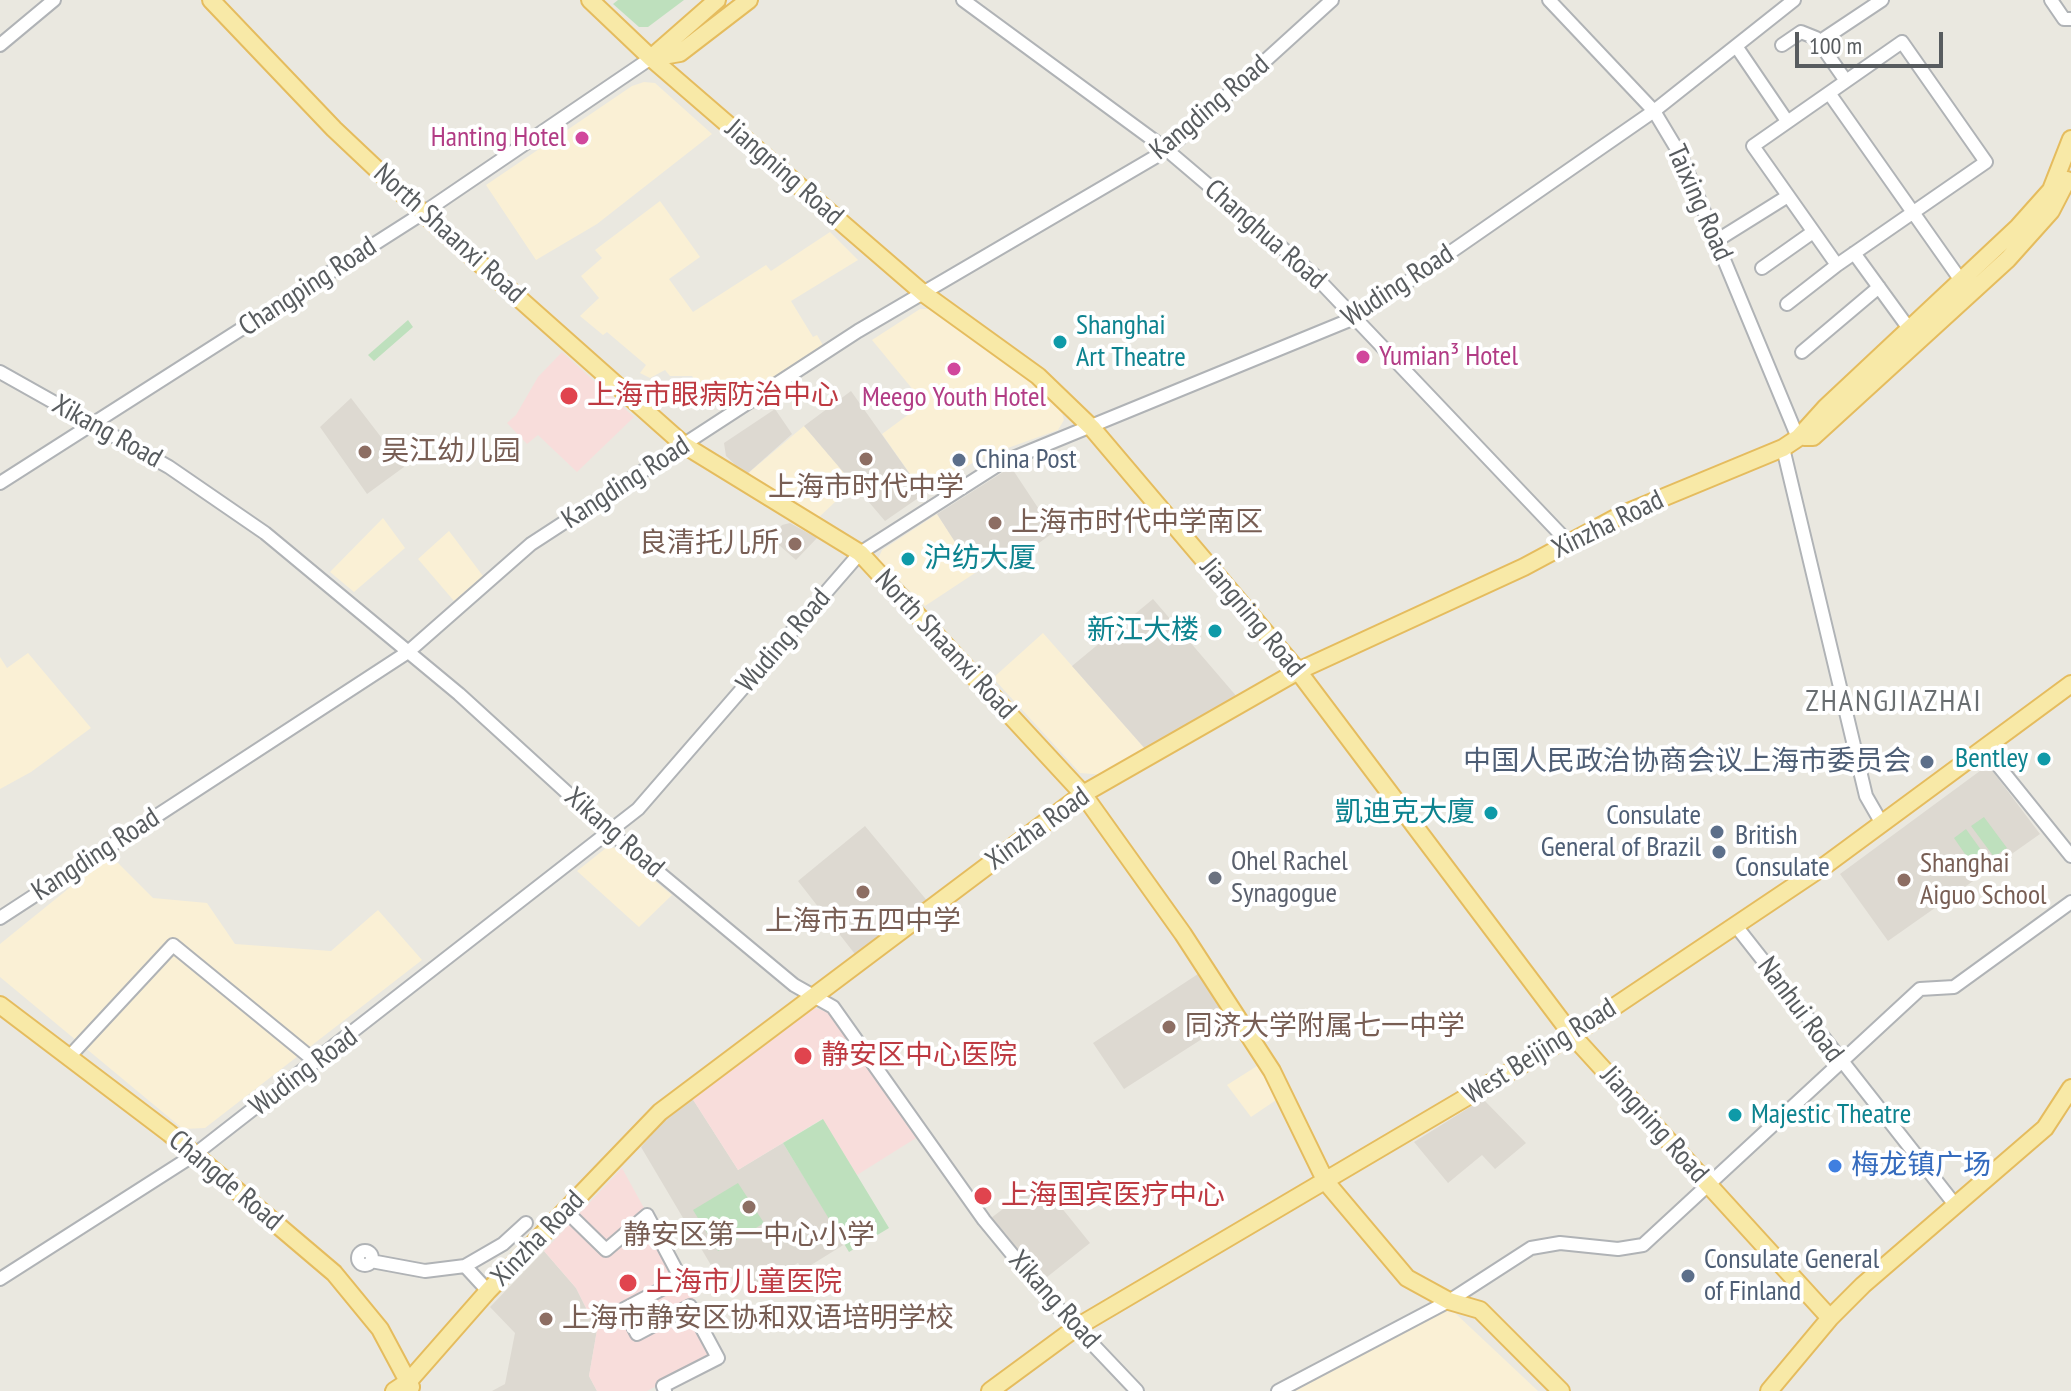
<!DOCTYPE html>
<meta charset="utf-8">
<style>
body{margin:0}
#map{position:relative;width:2071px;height:1391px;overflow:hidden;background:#eae8e0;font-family:"PT Sans Narrow",sans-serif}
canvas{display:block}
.scale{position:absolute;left:1795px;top:32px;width:148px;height:36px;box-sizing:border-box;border:4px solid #585c5f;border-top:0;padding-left:10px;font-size:24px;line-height:28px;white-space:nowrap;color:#585c5f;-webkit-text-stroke:6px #fff;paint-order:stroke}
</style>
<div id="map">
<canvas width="2071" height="1391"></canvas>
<div class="scale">100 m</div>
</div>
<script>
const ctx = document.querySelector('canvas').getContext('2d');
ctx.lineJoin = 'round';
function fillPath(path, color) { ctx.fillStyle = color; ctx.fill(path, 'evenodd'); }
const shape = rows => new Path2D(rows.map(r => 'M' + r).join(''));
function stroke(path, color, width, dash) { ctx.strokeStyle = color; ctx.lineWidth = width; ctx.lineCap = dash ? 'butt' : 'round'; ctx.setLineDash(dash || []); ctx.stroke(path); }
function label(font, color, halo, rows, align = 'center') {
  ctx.font = font + ' "PT Sans Narrow","Noto Sans SC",sans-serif'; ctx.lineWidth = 8; ctx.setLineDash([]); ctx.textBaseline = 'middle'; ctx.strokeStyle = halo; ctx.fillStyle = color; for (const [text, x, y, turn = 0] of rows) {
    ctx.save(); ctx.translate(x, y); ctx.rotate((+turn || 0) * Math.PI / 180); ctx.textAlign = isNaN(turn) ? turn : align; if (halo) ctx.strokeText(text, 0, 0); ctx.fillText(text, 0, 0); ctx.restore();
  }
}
fillPath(shape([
 [644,82,655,83,712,134,597,224,536,260,486,185,632,86],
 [660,201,700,257,669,279,693,312,766,265,771,271,830,232,858,260,791,301,813,337,817,335,824,347,728,408,717,392,706,397,692,376,670,376,665,370,650,378,640,373,646,365,607,332,603,335,580,316,599,298,581,276,602,258,595,250],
 [920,309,930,309,1044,391,1061,409,1064,420,1058,430,980,458,924,494,882,434,924,403,872,340],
 [804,426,854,484,816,520,746,475],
 [937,514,975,573,925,606,878,559,882,550],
 [383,518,405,548,354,592,330,572],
 [449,531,483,576,454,601,418,559],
 [1043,633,1147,751,1105,775,1080,773,993,678],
 [28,653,91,728,31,772,0,789,0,657,7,668],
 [606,848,615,848,672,895,639,927,577,871],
 [110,855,153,898,207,903,235,944,331,951,378,910,422,960,205,1128,183,1129,0,977,0,944],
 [1257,1066,1282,1096,1251,1117,1227,1085],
 [1441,1310,1455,1313,1538,1391,1292,1391]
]), '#faf0d5');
fillPath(shape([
 [851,391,924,494,885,521,804,426],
 [351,398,404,467,367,494,320,427],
 [775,409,792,434,746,475,726,456,724,443],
 [1011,467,1054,532,1003,569,996,560,975,573,937,514],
 [790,523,817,538,796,560,771,538,782,525],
 [1153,599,1238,698,1147,751,1072,666],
 [1988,765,2040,834,1888,941,1840,874],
 [865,826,929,903,858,958,798,881],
 [1198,974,1230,1021,1124,1089,1093,1043],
 [692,1098,738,1170,783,1143,845,1244,803,1270,798,1263,750,1290,736,1267,718,1277,641,1147,667,1117],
 [1483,1099,1526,1143,1495,1169,1482,1155,1448,1183,1414,1142],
 [1040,1181,1090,1243,1042,1281,991,1218],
 [544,1251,576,1288,597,1330,589,1376,597,1391,492,1391,505,1384,515,1333,490,1307]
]), '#ddd9d1');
fillPath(shape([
 [562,352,634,417,577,472,538,435,527,444,507,423,516,415,538,377],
 [812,1007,830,1013,916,1138,857,1175,822,1119,738,1170,692,1098],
 [622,1168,723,1352,647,1391,597,1391,589,1376,597,1330,576,1288,544,1251]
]), '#f8dddb');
fillPath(shape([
 [618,0,684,0,648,27,639,27,613,4],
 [408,320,413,327,374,361,368,355],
 [1984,817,2007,848,1994,857,1971,826],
 [1966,829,1989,861,1976,870,1954,838],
 [823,1119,889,1228,849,1252,783,1143],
 [738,1183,764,1223,718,1251,693,1210]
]), '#bee0bd');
const minor = shape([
 [963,0,1167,150,1314,275,1567,541],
 [1549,0,1654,111,1681,156,1798,438],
 [2051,0,2064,19,2071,19],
 [1819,42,1882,0],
 [1902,42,1986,162,1837,265,1753,146,1902,42],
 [0,45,54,0],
 [1782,45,1801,32,1816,38,1846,81],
 [1736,46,1787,121],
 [1829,93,1962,282],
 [1716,241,1788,196],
 [1854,253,1910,330],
 [1762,268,1813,232],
 [1787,304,1837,265],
 [1802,352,1879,287],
 [0,372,169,467,265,533,459,694,609,831,794,985,833,1007,984,1220,1044,1293,1137,1391],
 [1783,448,1866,796,1881,822],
 [0,483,423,213,651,58],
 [1984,748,2071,856],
 [0,918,408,652,531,544,858,331,1167,150,1332,0],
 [1736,926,1956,1206],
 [69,1057,173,945,316,1062],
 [567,1212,606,1250,647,1215,681,1279,624,1309,637,1334,690,1306,718,1358,663,1386,665,1391],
 '358 1258a7 7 0 1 1 14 0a7 7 0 1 1-14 0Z',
 [371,1261,425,1271,465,1266],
 [0,1279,194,1155,638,809,860,553,1001,463,1357,317,1654,111,1794,0],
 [488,1291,465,1266,503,1244,526,1223],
 [1278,1391,1449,1301,1531,1248,1560,1243,1618,1249,1643,1245,1920,989,1954,987,2071,902]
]);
const major = shape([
 [211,0,334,129,423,213,684,445,860,553,1083,794,1183,934,1272,1071,1326,1182,1407,1278,1449,1301,1480,1310,1561,1391],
 [590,0,651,58,923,293,1038,376,1092,428,1298,671,1572,1035,1830,1318],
 [652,57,717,0],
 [651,58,680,53,749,0],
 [1804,437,1813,437,2008,259,2051,211,2067,180],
 [0,1005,169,1133,334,1273,380,1329,411,1387],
 [394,1391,409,1381,488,1291,660,1112,1083,794,1298,671,1524,567,1621,515,1783,448,1798,438,1826,407,2018,227,2051,190,2071,139],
 [990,1391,1077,1327,1572,1035,1827,864,2071,684],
 [1769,1391,1830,1318,1863,1285,2045,1128,2071,1088]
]);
stroke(minor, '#b0b3b6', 16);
stroke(major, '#e5bc5e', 20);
stroke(minor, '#fff', 12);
stroke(major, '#f8e9a7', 16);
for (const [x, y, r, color] of [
 [582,138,8,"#d1479c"],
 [1060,342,8,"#0f9aa8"],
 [1363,357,8,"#d1479c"],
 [954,369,8,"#d1479c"],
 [569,396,10,"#e0444e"],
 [365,452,8,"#8d6e63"],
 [866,459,8,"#8d6e63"],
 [959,460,8,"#5c6f8a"],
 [995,523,8,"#8d6e63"],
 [795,544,8,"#8d6e63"],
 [908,559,8,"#0f9aa8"],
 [1215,631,8,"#0f9aa8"],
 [2044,759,8,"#0f9aa8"],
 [1927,762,8,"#5c6f8a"],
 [1491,813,8,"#0f9aa8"],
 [1717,832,8,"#5c6f8a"],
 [1719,852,8,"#5c6f8a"],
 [1215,878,8,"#6b7280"],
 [1904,880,8,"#8d6e63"],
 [863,892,8,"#8d6e63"],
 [1169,1027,8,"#8d6e63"],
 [803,1056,10,"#e0444e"],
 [1735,1115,8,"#0f9aa8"],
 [1835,1166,8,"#3f7fe0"],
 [983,1196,10,"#e0444e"],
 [749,1207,8,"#8d6e63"],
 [1688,1276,8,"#5c6f8a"],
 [628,1283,10,"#e0444e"],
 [546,1319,8,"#8d6e63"]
]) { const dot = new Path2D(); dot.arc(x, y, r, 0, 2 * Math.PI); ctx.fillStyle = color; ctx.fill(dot); stroke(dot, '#fff', 3); }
label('28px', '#585c5f', '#fff', [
 ["Kangding Road",1210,108,-40],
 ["Jiangning Road",784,173,41],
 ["Taixing Road",1699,203,66],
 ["North Shaanxi Road",449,234,42],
 ["Changhua Road",1265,235,41],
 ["Wuding Road",1398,286,-33],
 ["Changping Road",308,287,-33],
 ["Xikang Road",107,432,29],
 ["Kangding Road",626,483,-33],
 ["Xinzha Road",1608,525,-26],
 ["Jiangning Road",1252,618,50],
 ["Wuding Road",784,641,-49],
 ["North Shaanxi Road",945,645,47],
 ["Xinzha Road",1038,829,-36],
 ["Xikang Road",614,833,41],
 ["Kangding Road",96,855,-33],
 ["Nanhui Road",1800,1010,53],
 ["West Beijing Road",1540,1052,-32],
 ["Wuding Road",304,1072,-37],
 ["Jiangning Road",1654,1125,48],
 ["Changde Road",225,1181,40],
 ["Xinzha Road",538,1239,-46],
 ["Xikang Road",1054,1300,48]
]);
label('28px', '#b23c85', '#fff', [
 ["Hanting Hotel",566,138],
 ["Yumian³ Hotel",1379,357,"left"],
 ["Meego Youth Hotel",954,398,"center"]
], 'right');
label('28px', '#0d838f', '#fff', [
 ["Shanghai",1076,326],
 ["Art Theatre",1076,358],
 ["沪纺大厦",924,559],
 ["新江大楼",1199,631,"right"],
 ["Bentley",2028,759,"right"],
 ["凱迪克大廈",1475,813,"right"],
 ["Majestic Theatre",1751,1115]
], 'left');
label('28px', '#be3a42', '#fff', [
 ["上海市眼病防治中心",587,396],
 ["静安区中心医院",821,1056],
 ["上海国宾医疗中心",1001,1196],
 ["上海市儿童医院",646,1283]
], 'left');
label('28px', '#785e54', '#fff', [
 ["吴江幼儿园",381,452],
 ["上海市时代中学",866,488,"center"],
 ["上海市时代中学南区",1011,523],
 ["良清托儿所",779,544,"right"],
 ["Shanghai",1920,864],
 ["Aiguo School",1920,896],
 ["上海市五四中学",863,922,"center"],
 ["同济大学附属七一中学",1185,1027],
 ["静安区第一中心小学",749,1236,"center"],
 ["上海市静安区协和双语培明学校",562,1319]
], 'left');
label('28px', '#4e5e75', '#fff', [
 ["China Post",975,460],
 ["中国人民政治协商会议上海市委员会",1911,762,"right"],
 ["Consulate",1701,816,"right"],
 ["General of Brazil",1701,848,"right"],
 ["British",1735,836],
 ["Consulate",1735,868],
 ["Consulate General",1704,1260],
 ["of Finland",1704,1292]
], 'left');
label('28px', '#5b616d', '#fff', [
 ["Ohel Rachel",1231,862],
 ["Synagogue",1231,894]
], 'left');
label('28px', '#366cbe', '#fff', [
 ["梅龙镇广场",1851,1166]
], 'left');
ctx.letterSpacing = '2px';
label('30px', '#696e71', '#fff', [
 ["ZHANGJIAZHAI",1894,702]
]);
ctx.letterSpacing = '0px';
</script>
